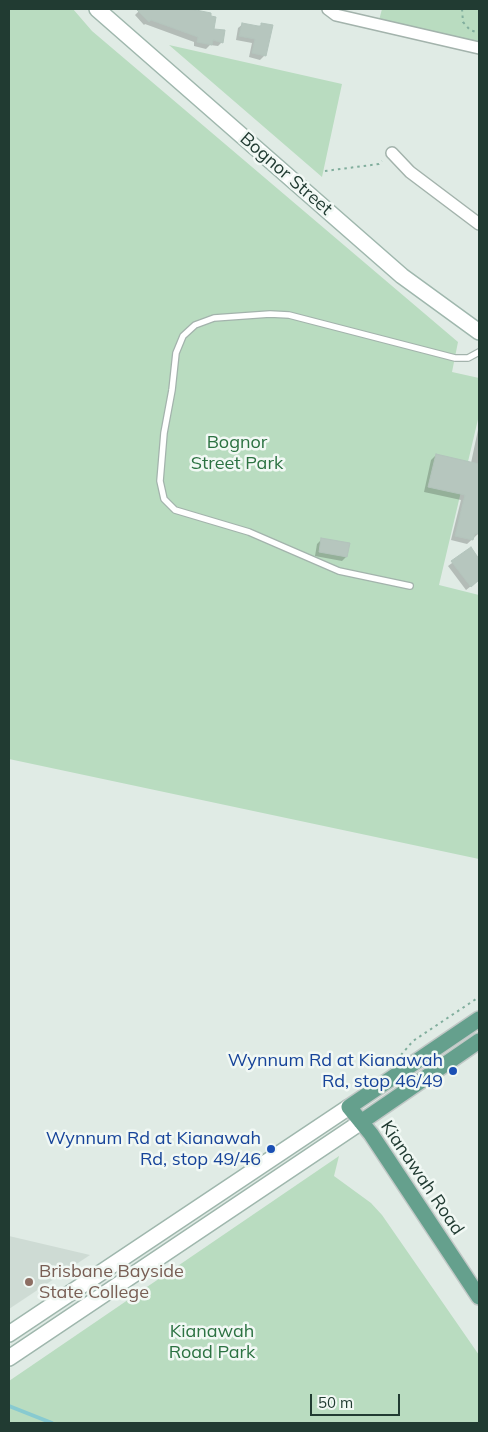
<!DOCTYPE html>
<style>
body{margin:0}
#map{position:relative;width:488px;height:1432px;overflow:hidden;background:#e0ebe5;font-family:Mulish,sans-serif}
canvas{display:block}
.frame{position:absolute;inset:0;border:10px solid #213b32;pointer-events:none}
.scale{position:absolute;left:310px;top:1394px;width:90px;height:22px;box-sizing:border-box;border:2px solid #213b32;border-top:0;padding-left:6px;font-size:15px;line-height:18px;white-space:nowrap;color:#213b32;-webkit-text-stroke:4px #f1f8f4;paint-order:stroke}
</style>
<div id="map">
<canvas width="488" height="1432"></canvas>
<div class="frame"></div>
<div class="scale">50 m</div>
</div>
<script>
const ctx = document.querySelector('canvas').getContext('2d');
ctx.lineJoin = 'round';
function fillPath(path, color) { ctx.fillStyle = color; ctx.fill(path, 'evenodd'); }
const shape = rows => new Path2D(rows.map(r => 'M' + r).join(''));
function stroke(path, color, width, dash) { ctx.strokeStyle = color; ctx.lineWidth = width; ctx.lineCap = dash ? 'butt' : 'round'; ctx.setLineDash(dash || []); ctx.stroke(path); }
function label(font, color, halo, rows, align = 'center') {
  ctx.font = font + ' Mulish,sans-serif'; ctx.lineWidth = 5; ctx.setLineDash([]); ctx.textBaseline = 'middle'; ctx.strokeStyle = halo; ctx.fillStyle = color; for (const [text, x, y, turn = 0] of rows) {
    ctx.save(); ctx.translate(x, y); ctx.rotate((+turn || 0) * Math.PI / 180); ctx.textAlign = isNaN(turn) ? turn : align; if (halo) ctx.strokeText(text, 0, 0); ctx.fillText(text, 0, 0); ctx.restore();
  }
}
fillPath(shape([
 [9,1236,90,1255,9,1309]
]), '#cedbd4');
fillPath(shape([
 [9,9,73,9,92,31,458,342,452,372,479,378,479,415,439,585,479,595,479,859,9,759],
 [382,9,479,9,479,48,378,24],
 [169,45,342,84,322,177],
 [339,1156,334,1176,371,1203,382,1215,479,1355,479,1423,9,1423,9,1381]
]), '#b9dcc0');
fillPath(shape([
 [141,9,187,9,201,13,222,42,218,46,210,45,206,49,194,46,194,42,145,24,144,25,135,15],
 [243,24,259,27,262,24,264,56,260,60,249,57,252,43,236,40,238,28],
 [479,425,479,530,478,534,467,544,451,540,461,500,424,492,431,460,436,455,471,463],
 [322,539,346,557,342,561,315,556,317,544],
 [471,549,479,561,479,580,466,590,448,566]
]), '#0003');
stroke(shape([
 [9,1406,52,1423]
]), '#88cad0', 4);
const building = shape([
 [136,9,191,9,211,13,211,16,216,17,214,29,225,30,223,43,213,40,212,45,197,42,198,37,151,20,149,22,136,9],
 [242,23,258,26,261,26,261,23,273,25,266,56,252,53,255,39,239,36,242,23],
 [436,454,479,464,479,534,475,533,473,540,455,536,465,495,428,487,436,454],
 [321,538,350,543,347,557,319,552,321,538],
 [471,547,479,559,479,580,471,587,451,561,471,547]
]);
fillPath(building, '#b6c6be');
stroke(building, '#b3c4bc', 1);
const lane = shape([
 [410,586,339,571,249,532,175,510,164,499,160,481,164,433,172,390,176,353,183,336,195,325,214,318,270,314,289,315,455,358,468,358,479,352]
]);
const street = shape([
 [328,9,336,15,479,48],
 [392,153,410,172,479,224]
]);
const secondary = shape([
 [97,9,402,276,479,332],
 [9,1334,349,1107],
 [9,1358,361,1122]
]);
const primary = shape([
 [479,1019,349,1107,371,1134,479,1297],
 [361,1122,479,1041]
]);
stroke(lane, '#a3b3ac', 8);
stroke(street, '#a3b3ac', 14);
stroke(secondary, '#9fb7ad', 18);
stroke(primary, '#c1c8c6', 18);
stroke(shape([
 [462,9,463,22,470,30,479,33],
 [325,171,379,164,382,161],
 [401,1055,413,1041,479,997]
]), '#81ae9d', 2, [2.5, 4]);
stroke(lane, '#fff', 5.5);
stroke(street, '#fff', 11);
stroke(secondary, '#fff', 15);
stroke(primary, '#65a08d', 15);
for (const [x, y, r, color] of [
 [453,1071,5,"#1a4fb4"],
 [271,1149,5,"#1a4fb4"],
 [29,1282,5,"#8d6e63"]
]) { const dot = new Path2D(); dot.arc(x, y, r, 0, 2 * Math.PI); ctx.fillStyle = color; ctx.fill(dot); stroke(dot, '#f1f8f4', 2); }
label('18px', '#213b32', '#f1f8f4', [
 ["Bognor Street",286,174,41],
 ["Kianawah Road",422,1178,56]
]);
label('18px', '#2c7242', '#f1f8f4', [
 ["Bognor",237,443],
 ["Street Park",237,464],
 ["Kianawah",212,1332],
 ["Road Park",212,1353]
]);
label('18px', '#164399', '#f1f8f4', [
 ["Wynnum Rd at Kianawah",443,1061],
 ["Rd, stop 46/49",443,1082],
 ["Wynnum Rd at Kianawah",261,1139],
 ["Rd, stop 49/46",261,1160]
], 'right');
label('18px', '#785e54', '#f1f8f4', [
 ["Brisbane Bayside",39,1272],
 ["State College",39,1293]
], 'left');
</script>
